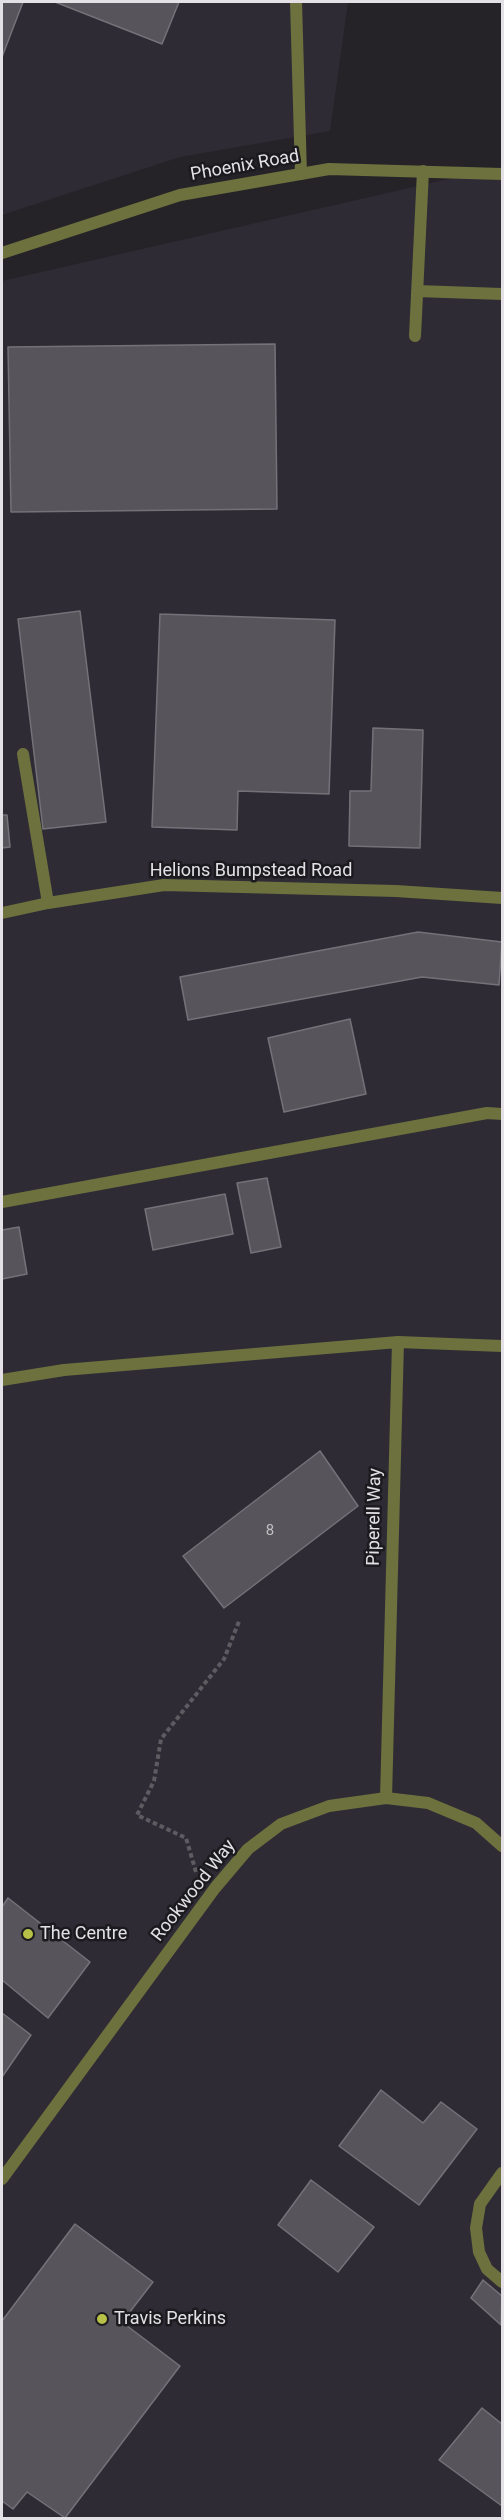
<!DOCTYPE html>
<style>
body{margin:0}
#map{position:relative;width:504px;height:2520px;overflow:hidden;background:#252328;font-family:Roboto,sans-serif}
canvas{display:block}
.frame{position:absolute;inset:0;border:3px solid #e3e1e5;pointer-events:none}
</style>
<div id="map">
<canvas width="504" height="2520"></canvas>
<div class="frame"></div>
</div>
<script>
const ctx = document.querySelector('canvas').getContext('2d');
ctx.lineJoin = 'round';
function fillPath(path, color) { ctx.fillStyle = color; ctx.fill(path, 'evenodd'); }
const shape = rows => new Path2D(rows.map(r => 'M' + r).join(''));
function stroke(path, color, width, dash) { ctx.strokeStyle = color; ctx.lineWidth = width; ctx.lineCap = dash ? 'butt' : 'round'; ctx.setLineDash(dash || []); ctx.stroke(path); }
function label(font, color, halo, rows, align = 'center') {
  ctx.font = font + ' Roboto,sans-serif'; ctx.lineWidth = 5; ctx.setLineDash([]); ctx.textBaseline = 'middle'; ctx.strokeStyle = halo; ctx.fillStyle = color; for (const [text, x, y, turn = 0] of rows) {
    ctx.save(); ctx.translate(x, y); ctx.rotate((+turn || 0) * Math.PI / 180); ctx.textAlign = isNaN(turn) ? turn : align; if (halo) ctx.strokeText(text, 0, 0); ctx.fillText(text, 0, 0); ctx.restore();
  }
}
fillPath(shape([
 [2,2,348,2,330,131,180,157,2,215],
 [479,172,502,174,502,2518,2,2518,2,281]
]), '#2e2b35');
const building = shape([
 [2,2,23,2,2,57,2,2],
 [55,2,179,2,162,44,55,2],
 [275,344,277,509,11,512,8,347,275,344],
 [80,611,106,822,43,829,18,619,80,611],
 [160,614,335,620,329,794,238,791,237,830,152,827,160,614],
 [373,728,423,730,420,848,349,846,350,791,371,791,373,728],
 [2,815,7,815,10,847,2,848,2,815],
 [418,932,502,942,499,985,422,977,188,1020,180,977,418,932],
 [350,1019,366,1094,284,1112,268,1038,350,1019],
 [267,1178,281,1247,251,1253,237,1183,267,1178],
 [225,1194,233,1234,153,1250,145,1209,225,1194],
 [19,1227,27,1274,2,1279,2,1230,19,1227],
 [320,1451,358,1506,224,1608,183,1556,320,1451],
 [8,1898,90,1962,48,2018,2,1980,2,1907,8,1898],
 [2,2013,31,2035,2,2077,2,2013],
 [381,2090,423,2123,441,2102,477,2129,419,2205,339,2146,381,2090],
 [311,2180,374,2227,338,2272,278,2225,311,2180],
 [75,2224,153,2282,122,2322,180,2366,65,2518,27,2492,13,2509,2,2501,2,2321,75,2224],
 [483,2280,502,2296,501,2325,471,2298,483,2280],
 [482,2408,502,2424,502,2506,439,2460,482,2408]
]);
fillPath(building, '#57555b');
stroke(building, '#747278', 1.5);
stroke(shape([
 [196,1872,186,1838,137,1815,154,1781,161,1739,224,1659,240,1619]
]), '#5e5c61', 4, [4.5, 3]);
stroke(shape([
 [296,2,301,174],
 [417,291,502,294],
 [415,336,423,171],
 [23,754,48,903],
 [2,1202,487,1113,502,1114],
 [502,2173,480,2204,476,2228,479,2252,487,2269,502,2282]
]), '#6c713e', 12);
stroke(shape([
 [2,253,180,195,329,169,502,174],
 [2,1380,64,1370,398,1342],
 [386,1798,398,1342,502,1346]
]), '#6c713e', 12);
stroke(shape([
 [2,913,48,903,164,885,396,891,502,898],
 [2,2179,215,1888,248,1849,281,1824,329,1806,386,1798,428,1803,476,1823,502,1846]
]), '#6c713e', 12);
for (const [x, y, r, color] of [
 [28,1934,6,"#b8c147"],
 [102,2319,6,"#b8c147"]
]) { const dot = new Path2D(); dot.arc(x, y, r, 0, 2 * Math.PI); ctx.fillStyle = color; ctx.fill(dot); stroke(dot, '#1b1a1e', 2); }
label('15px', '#c0bec2', null, [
 ["8",270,1531]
]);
label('18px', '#e3e1e5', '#1b1a1e', [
 ["Phoenix Road",245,166,-10],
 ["Helions Bumpstead Road",251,871],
 ["Piperell Way",375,1517,-89],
 ["Rookwood Way",194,1891,-52]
]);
label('18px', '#e3e1e5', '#1b1a1e', [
 ["The Centre",40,1934],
 ["Travis Perkins",114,2319]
], 'left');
</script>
